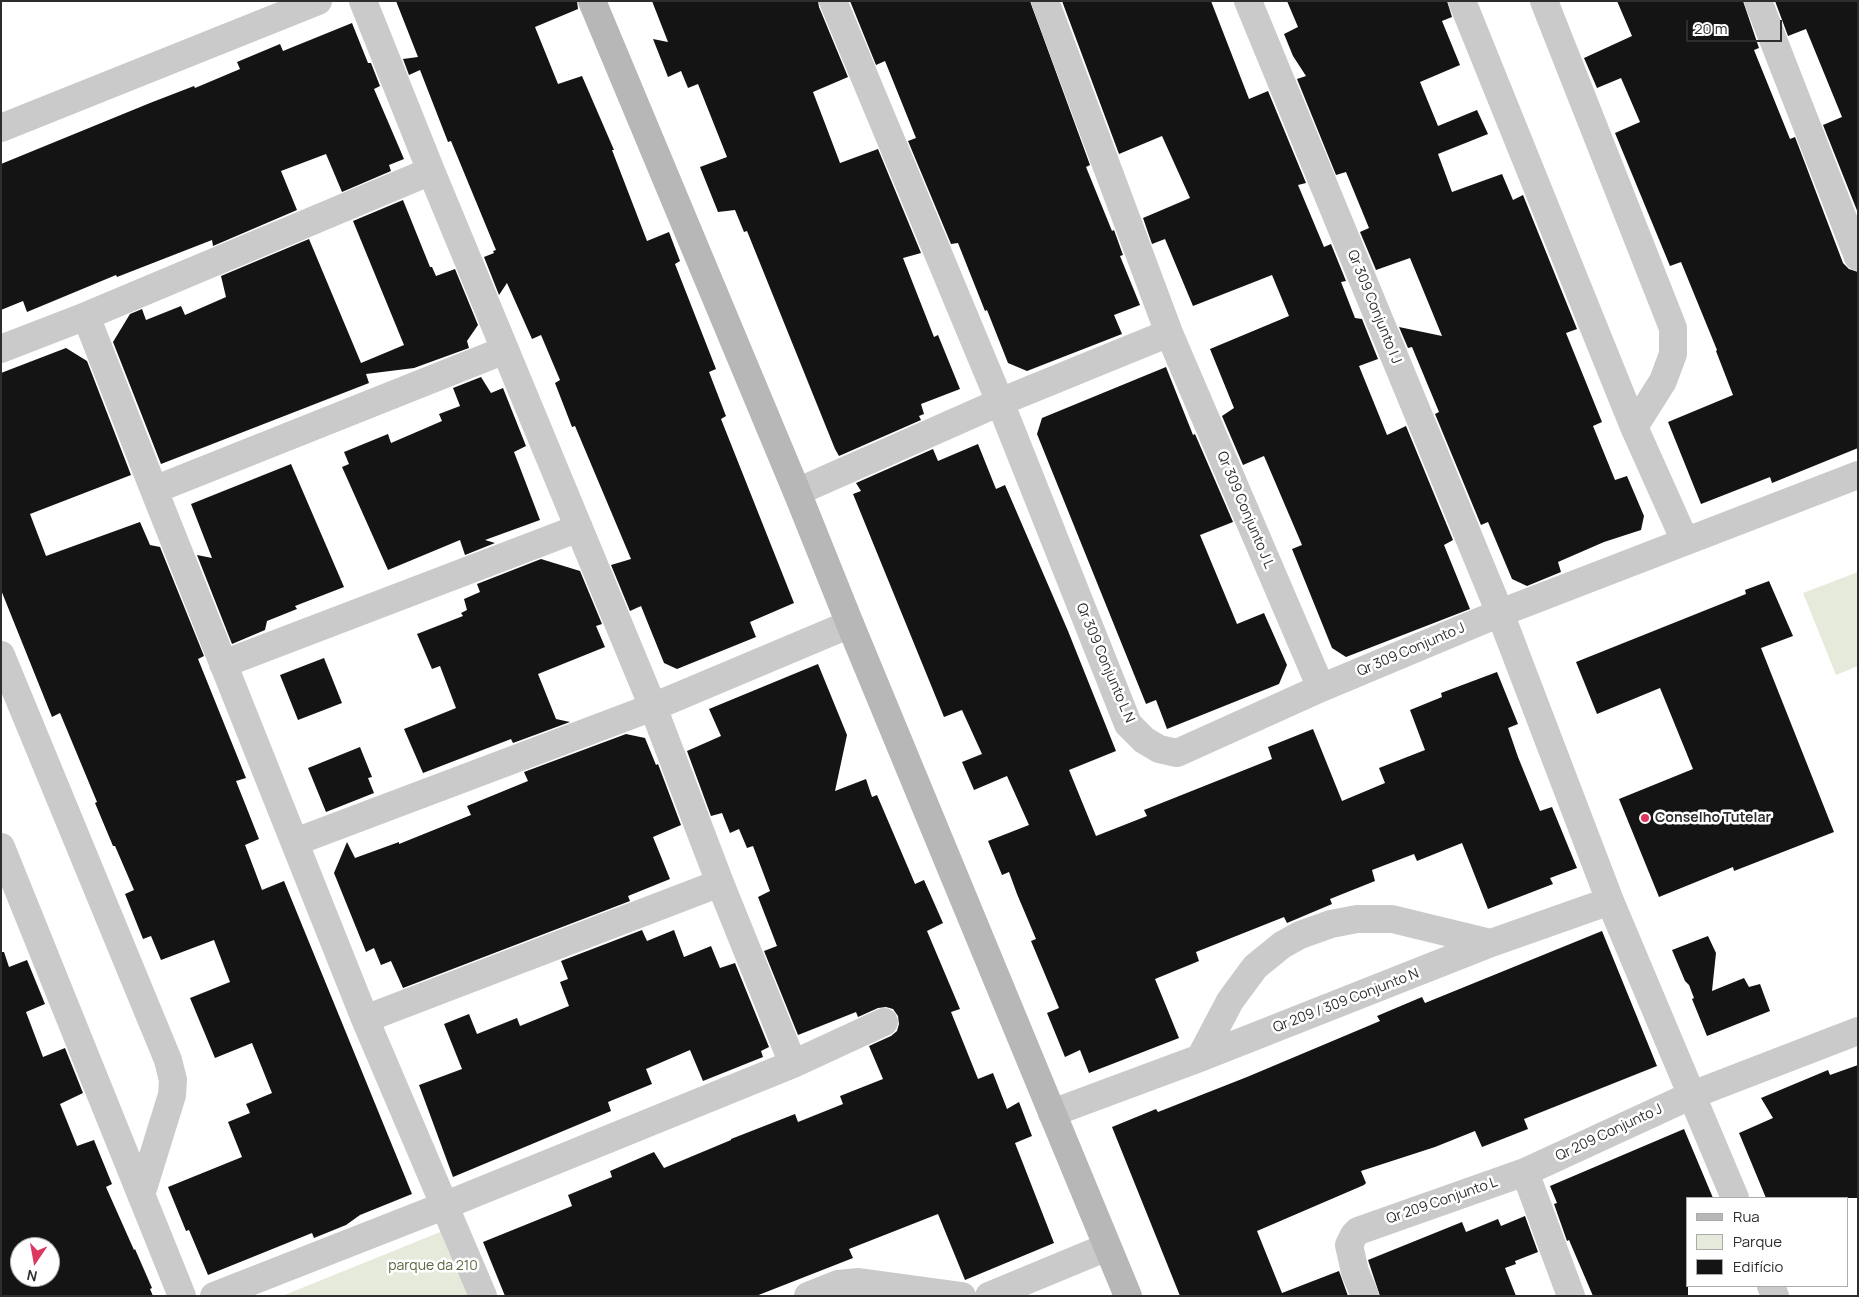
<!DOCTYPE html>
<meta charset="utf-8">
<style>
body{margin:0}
#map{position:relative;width:1859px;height:1297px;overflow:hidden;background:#fff;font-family:Manrope,sans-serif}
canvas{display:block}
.frame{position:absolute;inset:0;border:2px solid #2d2d2d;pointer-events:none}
.legend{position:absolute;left:1686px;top:1197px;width:162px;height:90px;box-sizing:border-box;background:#fff;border:1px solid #ababab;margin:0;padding:6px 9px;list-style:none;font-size:15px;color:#2d2d2d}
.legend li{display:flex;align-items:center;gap:10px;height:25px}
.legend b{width:25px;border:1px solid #ababab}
.north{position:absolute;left:10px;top:1237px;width:50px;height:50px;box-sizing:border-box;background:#fff;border:1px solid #ababab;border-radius:50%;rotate:192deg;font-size:14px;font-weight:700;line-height:20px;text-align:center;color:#2d2d2d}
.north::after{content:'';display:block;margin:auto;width:18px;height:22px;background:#dc375e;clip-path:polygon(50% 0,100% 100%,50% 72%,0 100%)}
.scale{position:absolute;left:1686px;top:20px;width:96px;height:22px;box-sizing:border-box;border:2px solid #2d2d2d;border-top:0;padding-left:6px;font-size:15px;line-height:18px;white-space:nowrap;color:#2d2d2d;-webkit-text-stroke:4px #fff;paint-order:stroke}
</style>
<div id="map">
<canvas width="1859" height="1297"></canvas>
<div class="frame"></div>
<ul class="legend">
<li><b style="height:6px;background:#b7b7b7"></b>Rua</li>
<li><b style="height:14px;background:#e5eadb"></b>Parque</li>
<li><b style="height:14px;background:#141414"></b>Edifício</li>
</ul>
<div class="north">N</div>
<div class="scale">20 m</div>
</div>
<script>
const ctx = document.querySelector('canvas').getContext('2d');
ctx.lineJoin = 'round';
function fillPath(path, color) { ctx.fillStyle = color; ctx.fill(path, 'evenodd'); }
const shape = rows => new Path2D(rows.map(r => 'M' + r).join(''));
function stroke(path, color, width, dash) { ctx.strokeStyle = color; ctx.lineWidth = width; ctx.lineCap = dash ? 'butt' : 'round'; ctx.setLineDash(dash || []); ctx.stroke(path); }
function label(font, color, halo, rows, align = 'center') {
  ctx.font = font + ' Manrope,sans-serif'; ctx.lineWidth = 5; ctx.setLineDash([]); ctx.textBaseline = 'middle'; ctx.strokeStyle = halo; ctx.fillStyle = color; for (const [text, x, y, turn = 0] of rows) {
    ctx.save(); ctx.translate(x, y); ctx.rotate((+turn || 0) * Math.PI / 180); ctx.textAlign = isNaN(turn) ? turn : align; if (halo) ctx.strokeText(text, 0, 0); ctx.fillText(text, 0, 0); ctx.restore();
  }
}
fillPath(shape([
 [1858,572,1858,666,1836,675,1803,593],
 [450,1228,477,1296,282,1296]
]), '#e5eadb');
fillPath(shape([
 [396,1,577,1,578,9,535,27,558,84,582,76,614,150,612,150,647,241,669,232,680,261,675,264,716,369,709,372,726,416,721,419,794,603,750,622,756,637,677,669,664,663,641,606,630,611,611,565,631,559,575,426,572,427,555,383,560,380,541,335,532,339,507,283,499,295,484,257,494,253,493,251,496,250,451,141,448,142,420,70,409,75,403,59,418,57],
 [652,1,818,1,819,7,848,77,813,92,840,163,878,149,921,253,903,258,934,337,938,335,960,389,921,404,924,414,919,416,921,420,839,456,835,449,747,231,744,232,735,210,718,212,700,167,727,157,698,84,688,88,681,71,668,77,653,39,668,42],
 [850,1,1030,1,1090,165,1086,167,1112,231,1114,230,1123,255,1120,256,1140,305,1114,315,1122,334,1027,371,1008,363,987,310,985,311,958,243,951,244,908,141,916,138,885,61,876,65],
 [1062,1,1211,1,1249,99,1268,91,1306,183,1298,185,1324,247,1331,244,1346,281,1341,282,1355,318,1362,319,1378,359,1359,366,1387,435,1406,426,1453,540,1444,545,1470,609,1346,657,1332,648,1292,549,1302,545,1264,456,1243,465,1222,416,1234,408,1210,349,1289,316,1272,275,1193,306,1165,239,1152,244,1143,218,1190,198,1162,136,1119,154],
 [1287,1,1447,1,1452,17,1442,21,1460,65,1420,82,1438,126,1477,110,1488,134,1438,154,1452,192,1502,174,1513,200,1523,195,1577,329,1566,333,1602,422,1593,426,1615,480,1627,476,1644,516,1641,530,1604,542,1558,562,1561,572,1527,586,1512,579,1488,522,1481,525,1435,414,1439,412,1412,347,1408,348,1399,327,1442,336,1410,258,1376,270,1360,232,1369,228,1346,172,1336,175,1297,79,1306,76,1293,56,1284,34,1298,27],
 [1617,1,1743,1,1759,48,1754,50,1790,139,1795,137,1843,263,1849,269,1858,272,1858,448,1772,483,1770,477,1701,504,1668,422,1733,395,1716,351,1717,350,1681,262,1670,266,1615,133,1640,122,1621,78,1597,88,1584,58,1632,36],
 [1775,1,1858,1,1858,213,1823,125,1842,117,1806,29,1788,36],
 [352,23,368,63,371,63,380,86,374,89,404,159,389,165,391,171,342,192,326,154,281,171,297,210,213,246,212,240,117,277,116,275,27,312,23,301,1,310,1,164,150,103,194,86,195,88,240,69,237,62,280,44,283,51],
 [403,200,430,267,432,267,436,276,455,269,478,325,467,341,469,348,414,368,366,374,369,383,161,464,113,342,130,314,142,309,146,320,181,306,185,315,226,297,221,276,309,239,361,363,404,345,353,221],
 [66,348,87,361,131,475,30,514,46,556,140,522,150,545,160,547,204,656,198,659,246,778,236,781,259,839,245,845,262,890,284,881,412,1194,360,1215,346,1225,314,1238,312,1233,208,1275,189,1230,186,1231,168,1187,242,1157,228,1122,250,1113,246,1104,272,1093,252,1043,215,1058,190,998,230,982,214,940,161,960,151,936,143,939,125,894,134,890,115,846,113,846,95,803,97,802,60,713,52,717,1,590,1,373],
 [1166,367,1193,435,1195,434,1233,522,1200,535,1237,624,1264,613,1287,665,1279,684,1167,729,1156,700,1146,704,1037,434,1042,418],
 [481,377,491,393,503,388,526,446,514,452,540,520,485,540,495,543,465,555,460,540,388,570,342,467,349,464,344,452,388,434,391,443,442,421,439,414,460,406,453,388],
 [978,444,996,489,1005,485,1068,631,1116,751,1069,770,1096,836,1147,816,1144,810,1272,759,1268,747,1313,729,1342,801,1385,783,1379,768,1425,750,1410,710,1442,697,1441,693,1497,672,1518,724,1508,728,1518,757,1540,811,1552,807,1577,868,1550,878,1553,884,1488,909,1462,843,1417,861,1414,854,1372,870,1375,881,1330,899,1332,904,1287,923,1284,917,1196,952,1199,961,1155,979,1179,1038,1089,1073,1080,1050,1065,1057,1047,1013,1059,1008,1031,941,1036,939,1017,894,1009,872,1002,875,988,841,1029,825,1007,776,974,790,962,762,982,754,962,710,944,717,853,494,861,491,856,483,933,449,938,461],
 [291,464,344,587,295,606,297,609,267,621,265,630,232,644,197,555,212,558,191,504],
 [541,559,580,571,602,624,596,626,605,647,538,674,556,719,570,722,513,743,511,739,423,773,404,729,456,708,440,666,432,669,417,634,463,616,461,613,467,610,464,599,480,592,477,584],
 [1769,581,1793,636,1761,648,1834,832,1734,871,1733,867,1659,897,1619,799,1693,769,1660,688,1597,714,1576,662,1746,594,1745,590],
 [324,658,342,703,298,720,280,675],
 [818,664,847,735,835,791,866,779,872,797,877,795,915,884,924,880,943,923,927,931,960,1009,951,1012,978,1079,993,1073,1007,1109,1019,1102,1032,1136,1015,1143,1054,1243,965,1280,938,1214,849,1249,853,1258,756,1296,505,1296,483,1242,572,1206,568,1195,612,1177,610,1171,654,1152,664,1168,731,1140,731,1139,795,1114,798,1122,843,1104,840,1096,883,1079,869,1046,891,1036,897,1031,899,1024,898,1016,893,1009,886,1007,878,1008,858,1017,856,1012,798,1035,764,951,777,946,758,897,770,891,753,846,747,848,739,829,730,833,722,813,711,816,687,751,721,736,709,709],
 [626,734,645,738,656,765,658,764,681,825,653,837,670,879,628,896,630,901,403,988,391,961,381,965,374,948,366,952,334,873,347,842,355,858,399,842,399,844,471,815,467,806,528,781,524,772],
 [360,747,372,777,368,778,374,793,326,812,308,768],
 [642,930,647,941,674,930,684,957,711,946,720,968,735,963,769,1047,761,1051,763,1057,703,1081,690,1050,646,1069,652,1084,608,1102,611,1111,453,1177,419,1085,462,1069,444,1024,469,1014,477,1034,517,1018,520,1026,569,1006,560,982,568,979,561,961],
 [1602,931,1657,1066,1524,1119,1528,1129,1482,1147,1475,1131,1435,1147,1361,1171,1366,1183,1364,1185,1257,1231,1282,1293,1339,1271,1348,1296,1180,1296,1112,1127,1156,1109,1158,1112,1247,1077,1380,1021,1377,1016,1422,997,1425,1003],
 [1708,936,1716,953,1712,991,1744,978,1749,987,1760,984,1770,1011,1707,1036,1692,999,1694,998,1689,985,1685,981,1672,950],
 [1,952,4,952,9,967,27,960,45,1004,26,1012,43,1057,65,1048,83,1093,60,1104,77,1146,94,1140,112,1184,106,1187,134,1250,135,1249,152,1288,150,1289,153,1296,1,1296],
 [20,1247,50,1247,50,1277,20,1277],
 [1858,1065,1858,1198,1766,1198,1739,1133,1773,1118,1761,1098,1828,1070,1830,1075],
 [1684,1129,1713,1198,1688,1198,1688,1296,1593,1296,1569,1240,1567,1241,1554,1204,1557,1203,1550,1186],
 [1525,1216,1538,1252,1515,1261,1516,1264,1505,1268,1516,1296,1380,1296,1368,1260,1462,1222,1466,1232,1498,1219,1501,1226]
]), '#141414');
stroke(shape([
 [363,1,431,171,653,707,720,883,793,1064],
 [833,1,1000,402,1128,724,1144,740,1159,749,1177,753,1321,688,1500,613,1858,475],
 [1045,1,1169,333,1321,688],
 [1248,1,1500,613,1610,901,1735,1198],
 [1462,1,1634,427,1685,541],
 [1544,1,1673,328,1673,354,1663,381,1634,427],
 [1758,1,1858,257],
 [1,128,318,1],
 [86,316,431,171],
 [1,349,86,316,154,490,365,1019,483,1296],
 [154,490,505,350],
 [797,492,1000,402,1169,333],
 [1,655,168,1060,173,1080,172,1095,141,1195],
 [223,664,579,528],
 [295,842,653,707,850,624],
 [1,847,182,1296],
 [365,1019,720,883],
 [1200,1058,1230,1001,1255,967,1282,945,1300,935,1331,924,1357,919,1392,919,1491,943],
 [1052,1113,1200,1058,1491,943,1610,901],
 [1525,1172,1571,1296],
 [1771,1286,1775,1296],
 [214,1296,446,1205,793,1064,884,1022],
 [808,1296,838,1284,859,1282,962,1296],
 [989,1296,1107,1247],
 [1365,1296,1355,1272,1349,1245,1354,1235,1358,1231,1525,1172,1692,1095,1858,1031]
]), '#cacaca', 28);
stroke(shape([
 [592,1,797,492,850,624,1128,1296]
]), '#b7b7b7', 28);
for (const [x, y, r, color] of [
 [1645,818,5,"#dc375e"]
]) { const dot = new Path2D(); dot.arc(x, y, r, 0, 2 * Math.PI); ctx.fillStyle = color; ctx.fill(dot); stroke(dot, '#fff', 2); }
label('14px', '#2d2d2d', '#fff', [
 ["Qr 309 Conjunto I J",1374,307,68],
 ["Qr 309 Conjunto J L",1245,510,67],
 ["Qr 309 Conjunto J",1411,650,-23],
 ["Qr 309 Conjunto L N",1105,663,67],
 ["Qr 209 / 309 Conjunto N",1346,1001,-21],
 ["Qr 209 Conjunto J",1609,1133,-25],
 ["Qr 209 Conjunto L",1442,1201,-19]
]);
label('bold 14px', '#2d2d2d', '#fff', [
 ["Conselho Tutelar",1655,818]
], 'left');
label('14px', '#57663d', '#fff', [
 ["parque da 210",433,1266]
]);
</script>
